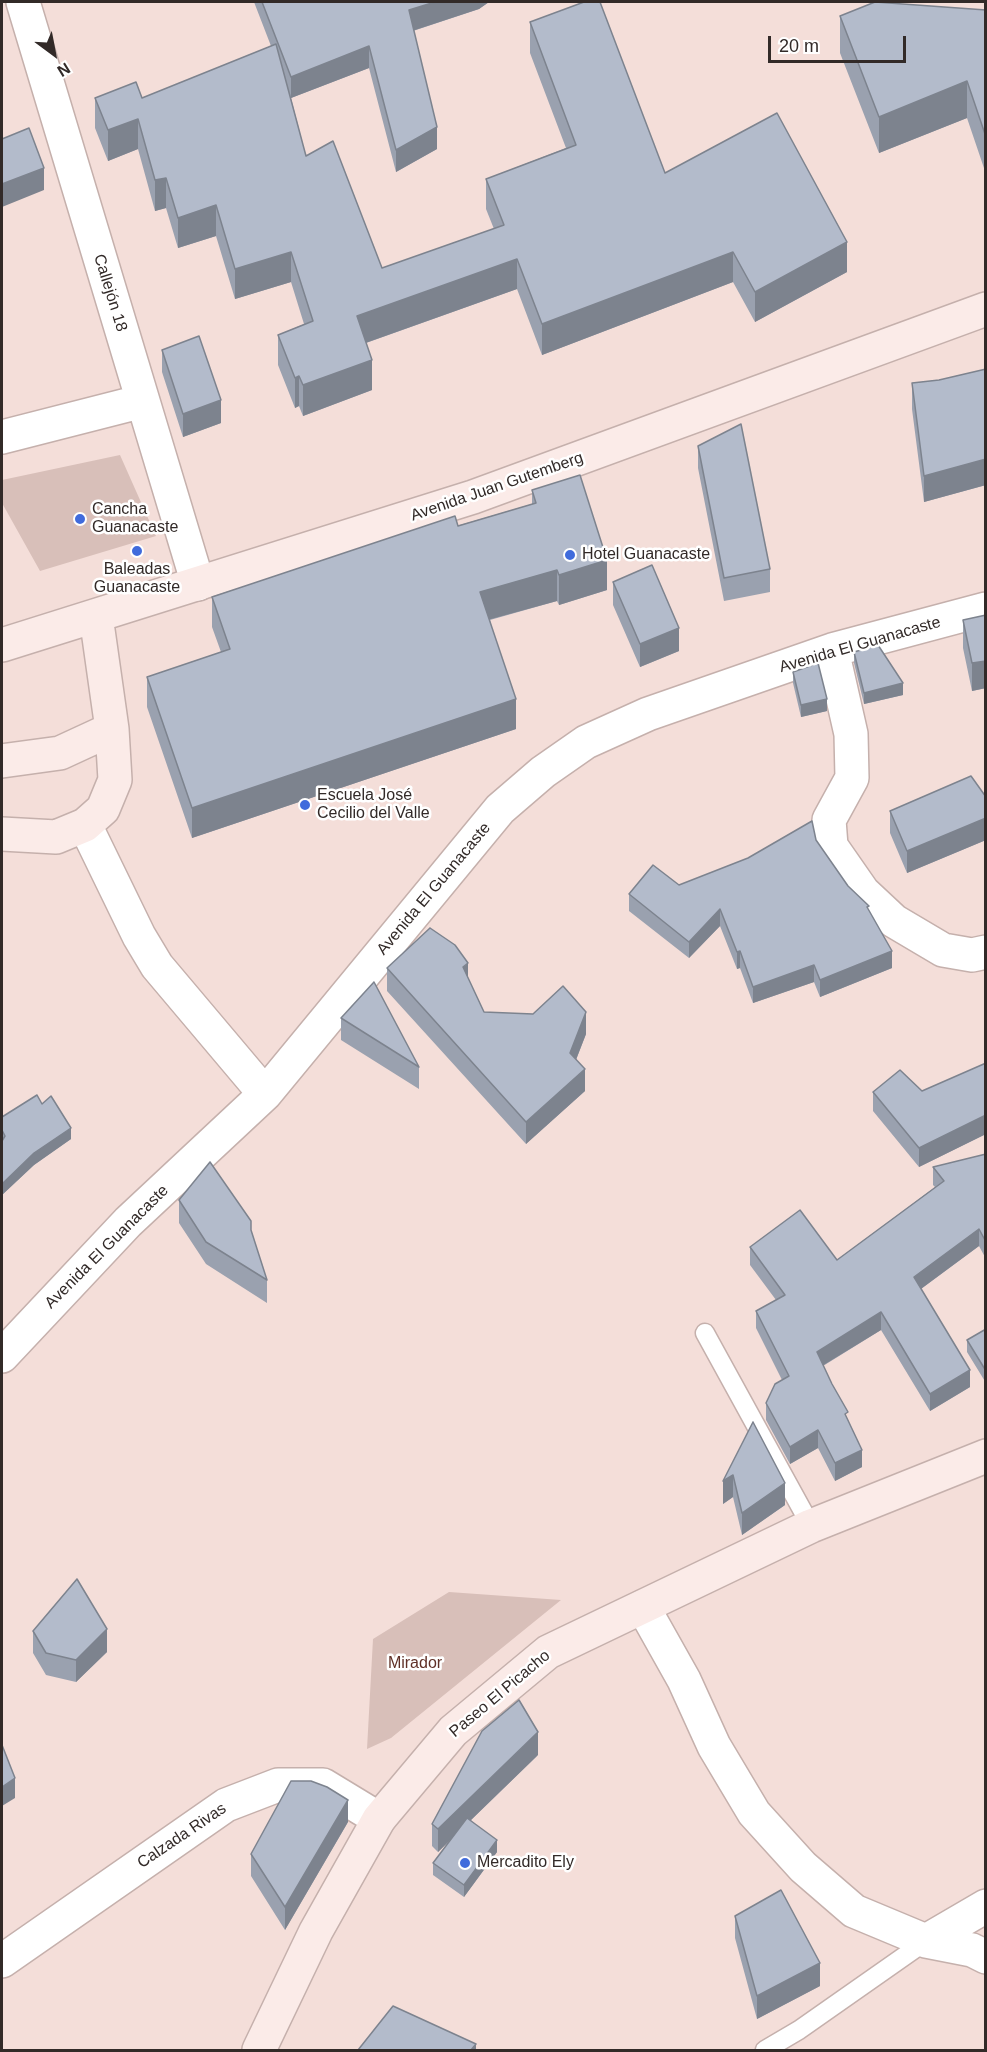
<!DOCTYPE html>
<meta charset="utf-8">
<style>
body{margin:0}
#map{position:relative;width:987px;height:2052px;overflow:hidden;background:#f4ded9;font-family:Arial,sans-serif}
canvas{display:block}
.frame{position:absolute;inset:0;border:3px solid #322a28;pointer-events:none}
.north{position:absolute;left:24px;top:24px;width:60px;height:60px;-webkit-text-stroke:4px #fff;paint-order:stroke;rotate:148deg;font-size:16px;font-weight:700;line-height:24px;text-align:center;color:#322a28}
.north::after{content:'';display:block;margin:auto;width:21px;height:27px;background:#322a28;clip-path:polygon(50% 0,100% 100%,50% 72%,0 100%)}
.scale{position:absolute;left:768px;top:36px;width:138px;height:27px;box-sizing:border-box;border:3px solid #322a28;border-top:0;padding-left:8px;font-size:18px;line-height:21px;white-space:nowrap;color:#322a28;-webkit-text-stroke:4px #fff;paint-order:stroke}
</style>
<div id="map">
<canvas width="987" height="2052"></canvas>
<div class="frame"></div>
<div class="north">N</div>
<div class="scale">20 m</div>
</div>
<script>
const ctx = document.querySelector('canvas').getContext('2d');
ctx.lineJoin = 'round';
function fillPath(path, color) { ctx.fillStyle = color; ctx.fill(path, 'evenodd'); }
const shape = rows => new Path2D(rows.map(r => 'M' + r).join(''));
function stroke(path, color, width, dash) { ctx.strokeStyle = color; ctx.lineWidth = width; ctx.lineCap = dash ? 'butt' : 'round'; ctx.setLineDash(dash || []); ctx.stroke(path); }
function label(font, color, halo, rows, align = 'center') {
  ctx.font = font + ' Arial,sans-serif'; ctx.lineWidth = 5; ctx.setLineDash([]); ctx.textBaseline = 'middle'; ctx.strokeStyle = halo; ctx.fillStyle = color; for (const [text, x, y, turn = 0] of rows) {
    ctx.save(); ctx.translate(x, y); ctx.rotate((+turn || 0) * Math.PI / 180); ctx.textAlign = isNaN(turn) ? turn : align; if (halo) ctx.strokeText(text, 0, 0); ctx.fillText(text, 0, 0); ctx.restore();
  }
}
fillPath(shape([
 [120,455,156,536,40,571,2,503,2,480],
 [449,1592,561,1600,391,1738,367,1749,373,1639]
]), '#d8bfb9');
const lane = shape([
 [705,1333,811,1526],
 [765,2050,799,2030,926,1941]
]);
const street = shape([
 [23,2,198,584],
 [2,437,143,401],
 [832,650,851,734,852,778,829,820,831,846,863,892,894,921,943,950,972,955,986,952],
 [85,825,139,936,157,966,265,1094],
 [2,1356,128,1222,265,1094,500,809,543,772,586,742,648,714,832,650,986,609],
 [643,1607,684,1680,714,1746,754,1813,803,1867,854,1911,926,1941,972,1950,986,1957],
 [926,1941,986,1906],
 [2,1961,226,1805,278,1785,323,1785,379,1819]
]);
const secondary = shape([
 [2,645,473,497,986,309],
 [2,761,60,753,112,729],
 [2,834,56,837,85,825,103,809,115,780,112,729,96,616],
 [259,2050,316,1931,379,1819,453,1731,548,1652,811,1526,986,1456]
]);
stroke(lane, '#c5b0ac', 21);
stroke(street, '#c5b0ac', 36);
stroke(secondary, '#c5b0ac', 36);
stroke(lane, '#fff', 18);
stroke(street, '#fff', 33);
stroke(secondary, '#fbebe8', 33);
fillPath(shape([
 [254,2,489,2,479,9,413,31,437,149,396,172,369,68,291,98,306,156,382,268,494,229,486,209,486,179,566,148,530,53,530,22,665,173,847,272,755,322,733,282,542,355,517,289,366,343,372,390,303,416,299,406,295,408,278,365,278,335,304,324,291,282,235,299,216,236,178,248,166,208,155,211,138,149,108,161,95,128,95,98,142,98,271,46],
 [986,10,986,174,967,118,879,153,840,53,840,16],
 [162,350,221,423,183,437,162,372],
 [986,369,986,485,924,502,912,409,912,383,939,380],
 [698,446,770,569,770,592,724,601,698,468],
 [532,490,607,590,559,605,557,601,490,620,516,729,192,838,147,707,147,677,221,652,212,627,212,597,532,504],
 [613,582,679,651,640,667,613,605],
 [986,615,986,688,972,691,963,648,963,620],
 [854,652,903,695,864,704,854,663],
 [793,672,827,711,801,717,793,683],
 [986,797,986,840,907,873,890,833,890,811],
 [816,840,848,886,869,911,892,968,820,997,814,982,753,1003,740,968,737,969,720,926,689,958,629,911,629,894,679,885],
 [387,968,468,978,484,1012,586,1034,576,1060,585,1091,526,1144,387,991],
 [341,1018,419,1067,419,1089,341,1040],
 [986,1063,986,1134,919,1167,873,1111,873,1092,922,1091],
 [42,1104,71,1139,34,1165,2,1195,2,1117],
 [986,1154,986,1259,979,1246,921,1289,970,1387,930,1411,881,1330,823,1366,848,1420,862,1467,835,1481,818,1448,790,1464,766,1420,766,1403,782,1380,756,1328,756,1311,776,1300,750,1265,750,1247,837,1260,935,1187,933,1185,933,1167],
 [179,1200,251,1230,267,1280,267,1303,206,1264,179,1223],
 [986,1329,986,1383,967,1352,967,1340],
 [753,1422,785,1505,742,1535,733,1497,723,1504],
 [33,1631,107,1652,76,1682,46,1675,33,1653],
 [538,1755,471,1820,497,1852,464,1897,433,1875,433,1863,452,1838,438,1852,432,1846,432,1824],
 [348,1822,285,1930,251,1876,251,1854],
 [735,1916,820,1986,757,2019,735,1938]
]), '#9aa1af');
fillPath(shape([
 [435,2,489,2,479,9,409,32,409,10],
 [369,46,369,68,291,98,291,77],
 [967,81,967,118,879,153,879,117],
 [138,119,138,149,108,161,108,130],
 [437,127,437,149,396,172,396,150],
 [44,168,44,190,2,207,2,184],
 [166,178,166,208,155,211,155,180],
 [216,205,216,236,178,248,178,218],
 [847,242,847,272,755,322,755,292],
 [291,252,291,282,235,299,235,269],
 [733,252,733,282,542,355,542,324],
 [517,259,517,289,357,346,357,316],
 [372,360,372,390,303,416,303,385],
 [299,376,299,406,295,408,295,378],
 [221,400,221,423,183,437,183,414],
 [986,459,986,485,924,502,924,476],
 [607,560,607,590,559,605,559,575],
 [557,570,557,601,480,622,480,592],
 [679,628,679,651,640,667,640,644],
 [986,661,986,688,972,691,972,663],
 [903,683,903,695,864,704,864,693],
 [516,699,516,729,192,838,192,808],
 [827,699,827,711,801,717,801,705],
 [986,818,986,840,907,873,907,851],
 [720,909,720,926,689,958,689,942],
 [740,951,740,968,737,969,737,952],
 [892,951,892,968,820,997,820,980],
 [468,963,468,985,463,967],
 [814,965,814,982,753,1003,753,987],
 [586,1012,586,1034,570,1075,570,1053],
 [585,1069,585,1091,526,1144,526,1122],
 [986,1115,986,1134,919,1167,919,1148],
 [71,1128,71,1139,34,1165,2,1195,2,1184,34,1153],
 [979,1229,979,1246,914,1294,914,1277],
 [881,1312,881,1330,817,1369,817,1352],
 [970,1370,970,1387,930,1411,930,1394],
 [818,1430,818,1448,790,1464,790,1447],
 [862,1450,862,1467,835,1481,835,1463],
 [733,1475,733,1497,723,1504,723,1481],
 [785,1483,785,1505,742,1535,742,1513],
 [107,1629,107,1652,76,1682,76,1660],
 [538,1732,538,1755,438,1852,438,1829],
 [15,1778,15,1798,2,1806,2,1787],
 [348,1800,348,1822,285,1930,285,1907],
 [497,1840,497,1852,464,1897,464,1885],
 [820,1963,820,1986,757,2019,757,1996],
 [476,2044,476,2050,471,2050]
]), '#7d838e');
const building = shape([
 [262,2,435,2,409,10,437,127,396,150,369,46,291,77,262,2],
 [584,2,600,2,665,173,777,113,847,242,755,292,733,252,542,324,517,259,357,316,372,360,303,385,299,376,295,378,278,335,313,321,291,252,235,269,216,205,178,218,166,178,155,180,138,119,108,130,95,98,136,82,142,98,276,44,306,156,333,141,382,268,504,225,486,179,576,145,530,22,584,2],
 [875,2,986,10,986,137,967,81,879,117,840,16,875,2],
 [29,128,44,168,2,184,2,139,29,128],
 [199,336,221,400,183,414,162,350,199,336],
 [986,369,986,459,924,476,912,383,939,380,986,369],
 [741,424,770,569,724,578,698,446,741,424],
 [580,475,607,560,559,575,557,570,480,592,516,699,192,808,147,677,230,649,212,597,455,516,458,526,536,503,532,490,580,475],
 [652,565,679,628,640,644,613,582,652,565],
 [986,615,986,661,972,663,963,620,986,615],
 [878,645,903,683,864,693,854,652,878,645],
 [818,663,827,699,801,705,793,672,818,663],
 [971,776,986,797,986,818,907,851,890,811,971,776],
 [812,821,816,840,848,886,869,906,867,907,892,951,820,980,814,965,753,987,740,951,737,952,720,909,689,942,629,894,653,865,679,885,748,858,812,821],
 [430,928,455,945,468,963,463,967,484,1012,533,1014,563,986,586,1012,570,1053,585,1069,526,1122,387,968,430,928],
 [374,982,419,1067,341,1018,374,982],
 [986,1063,986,1115,919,1148,873,1092,900,1070,922,1091,986,1063],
 [37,1095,42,1104,51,1096,71,1128,34,1153,2,1184,2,1141,5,1136,2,1130,2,1117,37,1095],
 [986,1154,986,1242,979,1229,914,1277,970,1370,930,1394,881,1312,817,1352,832,1384,848,1412,845,1414,862,1450,835,1463,818,1430,790,1447,766,1403,775,1384,789,1376,756,1311,785,1295,750,1247,800,1210,837,1260,944,1181,933,1167,986,1154],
 [210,1162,251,1221,251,1230,267,1280,206,1242,179,1200,210,1162],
 [986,1329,986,1371,967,1340,986,1329],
 [753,1422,785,1483,742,1513,733,1475,723,1481,753,1422],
 [77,1579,107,1629,76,1660,46,1653,33,1631,77,1579],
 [519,1700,538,1732,438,1829,432,1824,482,1731,519,1700],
 [2,1745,15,1778,2,1787,2,1745],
 [291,1781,311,1781,327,1787,348,1800,285,1907,251,1854,291,1781],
 [467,1818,497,1840,464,1885,433,1863,467,1818],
 [781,1890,820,1963,757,1996,735,1916,781,1890],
 [393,2006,476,2044,471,2050,358,2050,393,2006]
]);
fillPath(building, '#b3bbcb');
stroke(building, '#7d838e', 1.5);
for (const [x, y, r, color] of [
 [80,519,6,"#406bdc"],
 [137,551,6,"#406bdc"],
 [570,555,6,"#406bdc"],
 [305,805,6,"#406bdc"],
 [465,1863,6,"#406bdc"]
]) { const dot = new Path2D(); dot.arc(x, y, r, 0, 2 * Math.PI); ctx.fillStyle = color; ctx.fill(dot); stroke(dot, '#fff', 2); }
label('16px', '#322a28', '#fff', [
 ["Callejón 18",110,293,73],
 ["Avenida Juan Gutemberg",497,487,-19],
 ["Avenida El Guanacaste",860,645,-16],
 ["Avenida El Guanacaste",434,889,-50],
 ["Avenida El Guanacaste",107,1247,-45],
 ["Paseo El Picacho",500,1694,-40],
 ["Calzada Rivas",182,1836,-34]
]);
label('16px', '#322a28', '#fff', [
 ["Cancha",92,510],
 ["Guanacaste",92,528],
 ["Hotel Guanacaste",582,555],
 ["Baleadas",137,570,"center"],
 ["Guanacaste",137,588,"center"],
 ["Escuela José",317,796],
 ["Cecilio del Valle",317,814],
 ["Mercadito Ely",477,1863]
], 'left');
label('16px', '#603027', '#fff', [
 ["Mirador",415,1664]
]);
</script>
